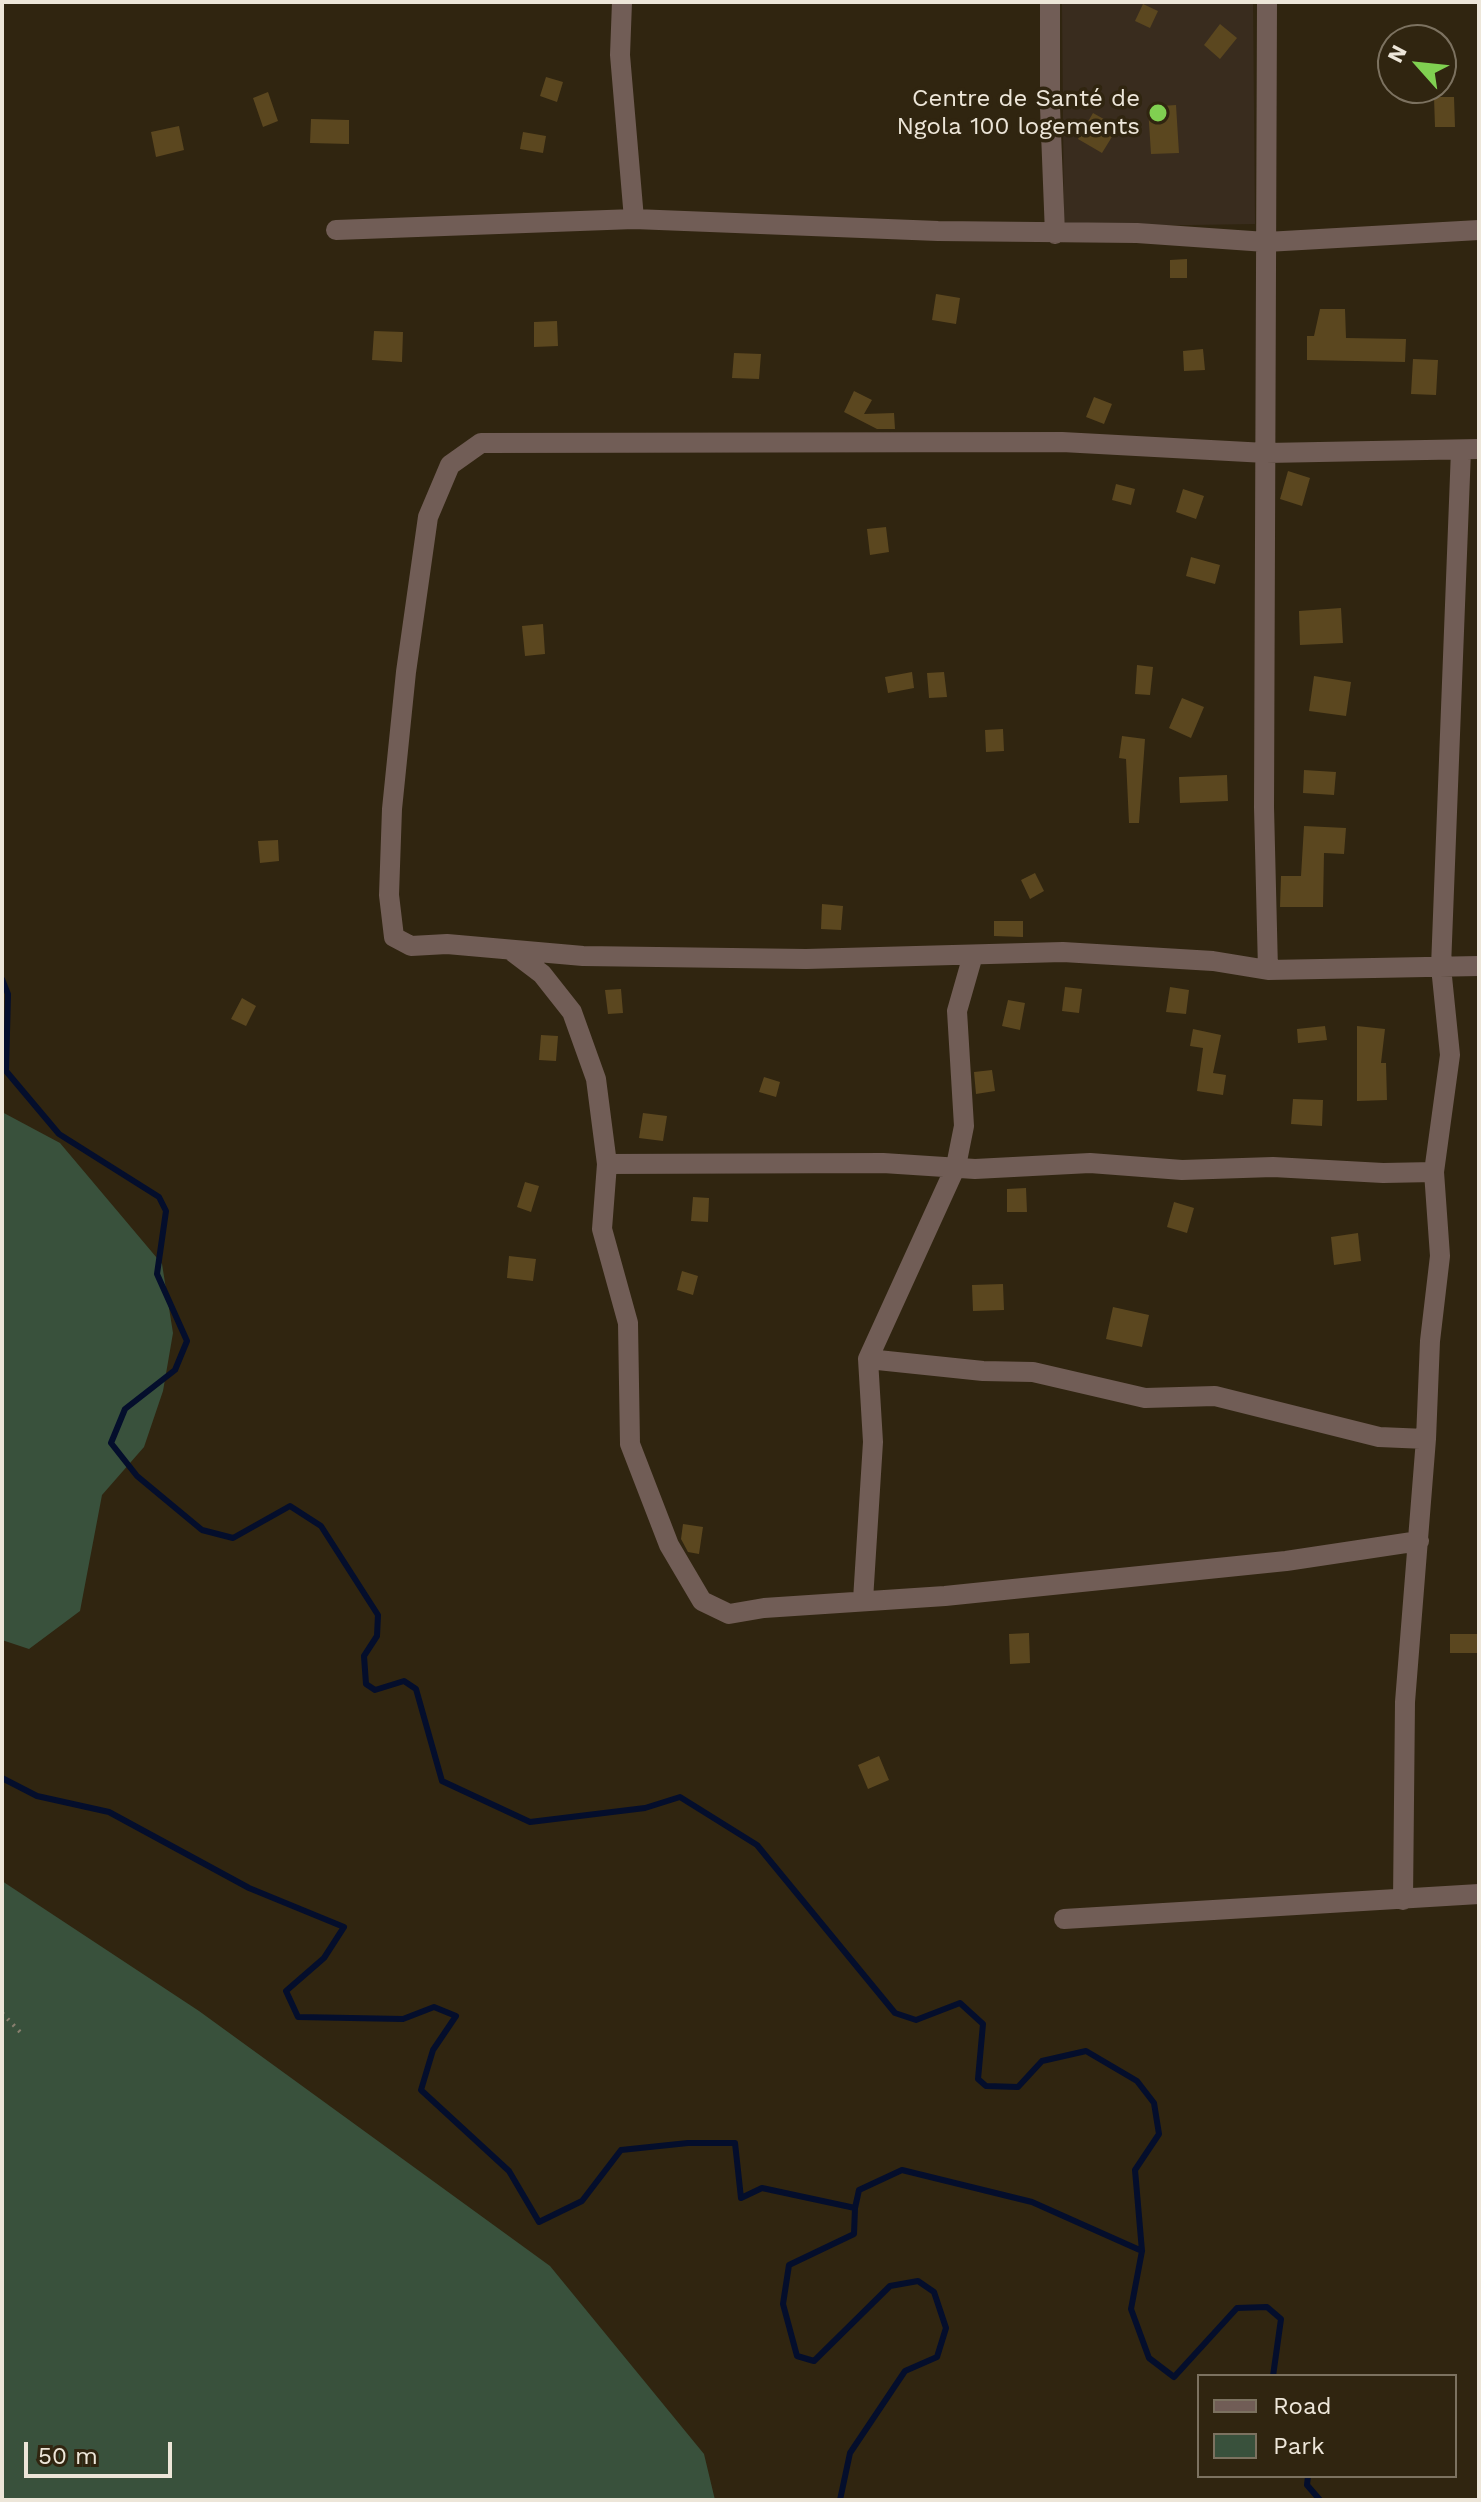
<!DOCTYPE html>
<meta charset="utf-8">
<style>
body{margin:0}
#map{position:relative;width:1481px;height:2502px;overflow:hidden;background:#302510;font-family:"Work Sans",sans-serif}
canvas{display:block}
.frame{position:absolute;inset:0;border:4px solid #ede6d9;pointer-events:none}
.legend{position:absolute;left:1197px;top:2374px;width:260px;height:104px;box-sizing:border-box;background:#302510;border:2px solid #7c7260;margin:0;padding:10px 14px;list-style:none;font-size:24px;color:#ede6d9}
.legend li{display:flex;align-items:center;gap:16px;height:40px}
.legend b{width:40px;border:2px solid #7c7260}
.north{position:absolute;left:1377px;top:24px;width:80px;height:80px;box-sizing:border-box;background:#302510;border:2px solid #7c7260;border-radius:50%;rotate:297deg;font-size:22px;font-weight:700;line-height:32px;text-align:center;color:#ede6d9}
.north::after{content:'';display:block;margin:auto;width:28px;height:36px;background:#80d051;clip-path:polygon(50% 0,100% 100%,50% 72%,0 100%)}
.scale{position:absolute;left:24px;top:2442px;width:148px;height:36px;box-sizing:border-box;border:4px solid #ede6d9;border-top:0;padding-left:10px;font-size:24px;line-height:28px;white-space:nowrap;color:#ede6d9;-webkit-text-stroke:6px #302510;paint-order:stroke}
</style>
<div id="map">
<canvas width="1481" height="2502"></canvas>
<div class="frame"></div>
<ul class="legend">
<li><b style="height:10px;background:#715d56"></b>Road</li>
<li><b style="height:22px;background:#39513c"></b>Park</li>
</ul>
<div class="north">N</div>
<div class="scale">50 m</div>
</div>
<script>
const ctx = document.querySelector('canvas').getContext('2d');
ctx.lineJoin = 'round';
function fillPath(path, color) { ctx.fillStyle = color; ctx.fill(path, 'evenodd'); }
const shape = rows => new Path2D(rows.map(r => 'M' + r).join(''));
function stroke(path, color, width, dash) { ctx.strokeStyle = color; ctx.lineWidth = width; ctx.lineCap = dash ? 'butt' : 'round'; ctx.setLineDash(dash || []); ctx.stroke(path); }
function label(font, color, halo, rows, align = 'center') {
  ctx.font = font + ' "Work Sans",sans-serif'; ctx.lineWidth = 7; ctx.setLineDash([]); ctx.textBaseline = 'middle'; ctx.strokeStyle = halo; ctx.fillStyle = color; for (const [text, x, y, turn = 0] of rows) {
    ctx.save(); ctx.translate(x, y); ctx.rotate((+turn || 0) * Math.PI / 180); ctx.textAlign = isNaN(turn) ? turn : align; if (halo) ctx.strokeText(text, 0, 0); ctx.fillText(text, 0, 0); ctx.restore();
  }
}
fillPath(shape([
 [1062,2,1253,2,1255,224,1064,227]
]), '#392c1e');
fillPath(shape([
 [2,1112,60,1143,162,1264,173,1333,163,1391,144,1447,102,1495,80,1611,29,1649,2,1640],
 [2,1881,199,2011,550,2266,704,2454,715,2500,2,2500]
]), '#39513c');
stroke(shape([
 [2,979,8,994,6,1071,59,1134,159,1197,166,1211,157,1274,187,1341,175,1370,125,1409,111,1443,137,1476,202,1530,233,1538,290,1506,321,1526,378,1615,377,1636,364,1656,366,1684,375,1690,404,1681,416,1689,442,1781,530,1822,645,1808,680,1797,757,1845,895,2013,916,2020,960,2003,983,2024,978,2079,986,2086,1018,2087,1042,2061,1086,2051,1137,2081,1154,2103,1159,2134,1135,2170,1142,2251,1131,2309,1149,2358,1174,2377,1237,2308,1267,2307,1281,2319,1273,2376],
 [2,1778,37,1796,109,1812,249,1888,344,1927,324,1958,286,1991,298,2017,403,2019,434,2007,456,2016,433,2050,421,2090,509,2171,539,2222,582,2201,621,2150,688,2143,735,2143,741,2198,762,2188,855,2208,854,2234,789,2265,783,2304,797,2356,814,2361,890,2286,918,2281,934,2292,946,2328,937,2357,905,2371,850,2453,840,2500],
 [855,2208,859,2190,902,2170,1032,2202,1142,2251],
 [1308,2476,1307,2485,1320,2500]
]), '#040e2c', 6);
fillPath(shape([
 [1143,4,1158,11,1150,28,1135,21],
 [1220,24,1237,38,1220,59,1204,45],
 [546,77,563,82,557,102,540,96],
 [268,92,278,121,263,127,253,98],
 [1434,97,1454,97,1455,127,1435,127],
 [1176,105,1179,153,1151,154,1148,107],
 [1093,113,1118,127,1102,153,1078,139],
 [311,119,349,120,349,144,310,143],
 [179,126,184,150,156,157,151,132],
 [523,132,546,136,543,153,520,149],
 [1187,259,1187,278,1170,278,1170,260],
 [936,294,960,298,956,324,932,320],
 [1320,309,1345,309,1346,338,1406,339,1405,362,1307,360,1307,336,1314,336],
 [557,321,558,346,534,347,534,322],
 [374,331,403,332,402,362,372,360],
 [1203,349,1205,370,1184,371,1183,351],
 [734,353,761,354,759,379,732,378],
 [1413,359,1438,360,1436,395,1411,394],
 [854,391,872,400,864,414,894,413,895,429,877,429,844,412],
 [1094,397,1112,404,1104,424,1086,417],
 [1288,471,1310,478,1302,506,1280,499],
 [1116,484,1135,489,1131,505,1112,500],
 [1183,489,1204,496,1196,519,1176,512],
 [886,527,889,552,870,555,867,529],
 [1191,557,1220,565,1215,584,1186,576],
 [1341,608,1343,643,1300,645,1299,611],
 [543,624,545,654,525,656,522,626],
 [1137,665,1153,667,1150,695,1135,694],
 [912,672,914,688,888,693,885,677],
 [944,672,947,697,929,698,927,673],
 [1314,676,1351,682,1346,716,1309,711],
 [1182,698,1204,707,1191,738,1169,728],
 [1003,729,1004,751,986,752,985,730],
 [1122,736,1145,739,1139,823,1129,823,1126,759,1119,758],
 [1304,770,1336,772,1334,795,1303,793],
 [1227,775,1228,801,1180,803,1179,777],
 [1304,826,1346,828,1344,854,1324,853,1323,907,1280,907,1281,876,1301,876],
 [278,840,279,861,260,863,258,841],
 [1035,873,1044,891,1030,899,1021,880],
 [822,904,843,906,841,930,821,929],
 [994,921,1023,921,1023,937,994,936],
 [1065,987,1082,989,1079,1013,1062,1011],
 [1170,987,1189,990,1186,1014,1166,1012],
 [621,989,623,1013,608,1014,605,990],
 [242,998,256,1006,246,1026,231,1019],
 [1008,1000,1025,1003,1020,1030,1002,1026],
 [1325,1026,1327,1040,1298,1043,1297,1029],
 [1357,1026,1385,1029,1381,1063,1386,1063,1387,1100,1357,1101],
 [1193,1029,1221,1035,1213,1073,1226,1075,1223,1095,1197,1091,1203,1048,1190,1046],
 [541,1035,558,1036,556,1061,539,1060],
 [992,1070,995,1091,976,1094,974,1072],
 [764,1077,780,1082,776,1097,759,1092],
 [1293,1099,1323,1100,1322,1126,1291,1124],
 [643,1113,667,1116,663,1141,639,1138],
 [525,1182,539,1186,531,1212,517,1207],
 [1026,1188,1027,1212,1007,1212,1007,1189],
 [693,1197,709,1198,708,1222,691,1221],
 [1174,1202,1194,1208,1187,1233,1167,1227],
 [1358,1233,1361,1261,1334,1265,1331,1237],
 [509,1256,536,1259,533,1281,507,1278],
 [682,1271,698,1276,693,1295,677,1290],
 [1003,1284,1004,1310,973,1311,972,1285],
 [1113,1307,1149,1315,1142,1347,1106,1339],
 [683,1524,703,1527,699,1554,688,1552,681,1539],
 [1029,1633,1030,1663,1010,1664,1009,1634],
 [1450,1634,1477,1634,1477,1653,1450,1653],
 [879,1756,889,1780,868,1789,858,1765]
]), '#5b471f');
stroke(shape([
 [2,2013,23,2035]
]), '#887f6e', 4, [2, 6]);
stroke(shape([
 [622,2,620,55,634,219],
 [1050,2,1050,107,1055,234],
 [1267,2,1264,807,1268,970],
 [336,230,634,219,938,231,1137,233,1266,242,1479,230],
 [1479,449,1266,453,1062,442,481,443,450,465,428,517,406,672,392,809,389,895,394,937,411,946,447,944,583,956,806,959,1063,952,1213,961,1268,970,1479,966],
 [513,952,542,974,572,1012,596,1079,607,1164,602,1229,628,1323,630,1444,669,1545,702,1601,729,1614,764,1608,945,1596,1286,1561,1419,1541],
 [607,1164,883,1163,975,1169,1090,1163,1182,1170,1273,1167,1383,1173,1434,1172],
 [868,1359,983,1371,1033,1372,1145,1398,1215,1396,1379,1437,1426,1439],
 [863,1600,873,1442,868,1359,956,1166,964,1126,957,1011,973,955],
 [1403,1900,1405,1702,1426,1439,1430,1341,1440,1256,1434,1172,1450,1055,1441,967,1461,450],
 [1064,1919,1479,1894]
]), '#715d56', 20);
for (const [x, y, r, color] of [
 [1158,113,10,"#80d051"]
]) { const dot = new Path2D(); dot.arc(x, y, r, 0, 2 * Math.PI); ctx.fillStyle = color; ctx.fill(dot); stroke(dot, '#302510', 3); }
label('24px', '#ede6d9', '#302510', [
 ["Centre de Santé de",1140,99],
 ["Ngola 100 logements",1140,127]
], 'right');
</script>
